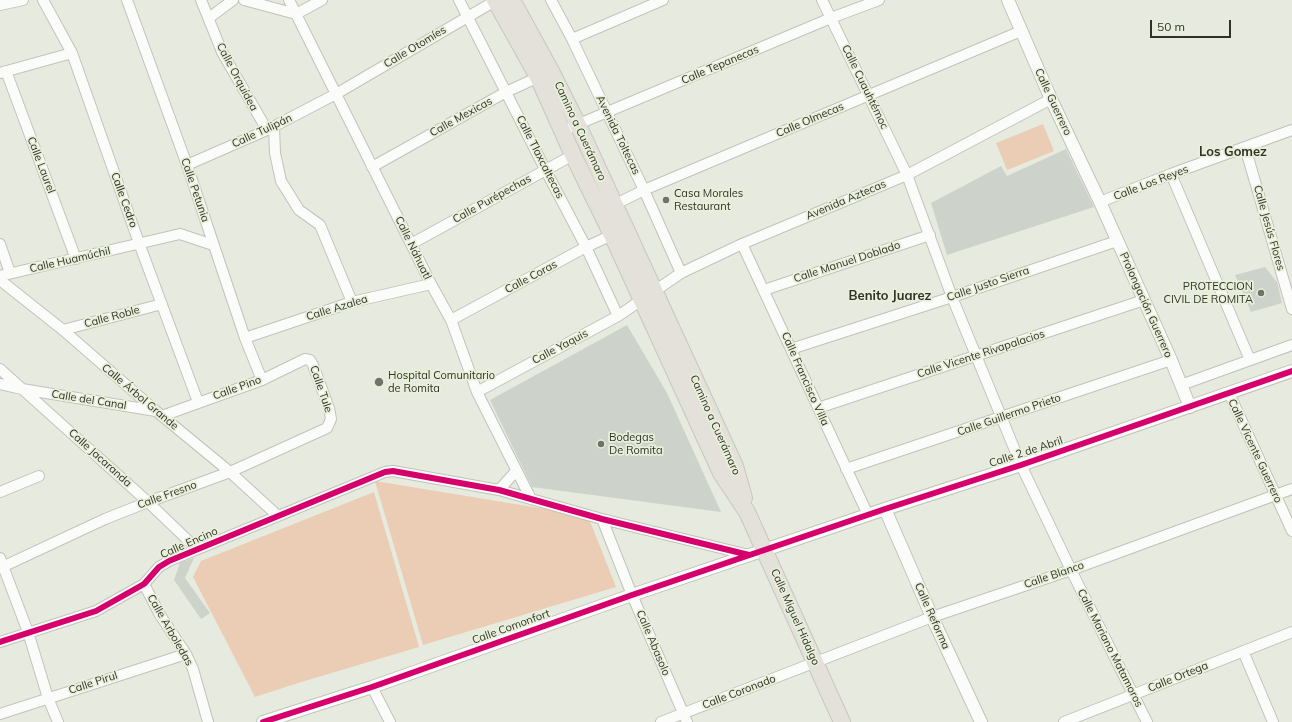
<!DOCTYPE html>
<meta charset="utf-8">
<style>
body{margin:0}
#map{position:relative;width:1292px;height:722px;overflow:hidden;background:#e7ebdf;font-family:Mulish,sans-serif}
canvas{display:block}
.scale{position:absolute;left:1150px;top:20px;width:81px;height:18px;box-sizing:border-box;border:2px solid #30322a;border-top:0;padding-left:5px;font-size:12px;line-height:14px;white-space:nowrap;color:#30322a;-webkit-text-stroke:3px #e9f0da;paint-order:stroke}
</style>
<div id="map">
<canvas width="1292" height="722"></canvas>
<div class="scale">50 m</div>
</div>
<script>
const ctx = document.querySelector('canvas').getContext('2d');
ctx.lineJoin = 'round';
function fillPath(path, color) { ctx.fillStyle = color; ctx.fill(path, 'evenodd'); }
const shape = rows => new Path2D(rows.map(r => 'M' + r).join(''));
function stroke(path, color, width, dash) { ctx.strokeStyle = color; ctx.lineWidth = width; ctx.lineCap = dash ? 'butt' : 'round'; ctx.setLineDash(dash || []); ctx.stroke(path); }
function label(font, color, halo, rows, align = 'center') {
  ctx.font = font + ' Mulish,sans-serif'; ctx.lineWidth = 3.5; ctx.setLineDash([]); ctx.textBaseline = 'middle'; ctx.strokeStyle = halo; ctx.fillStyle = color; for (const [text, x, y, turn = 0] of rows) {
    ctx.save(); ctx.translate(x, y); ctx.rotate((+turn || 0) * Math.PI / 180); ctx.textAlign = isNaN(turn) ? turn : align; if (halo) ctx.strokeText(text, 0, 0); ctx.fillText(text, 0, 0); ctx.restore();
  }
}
fillPath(shape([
 [1043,124,1054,151,1007,170,996,143],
 [375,481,588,516,616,587,423,645],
 [374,492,419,647,298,683,255,697,193,577,201,561]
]), '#ebccb4');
fillPath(shape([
 [1066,149,1094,207,947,255,931,203,1001,166,1007,176],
 [1265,267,1277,282,1282,303,1251,312,1235,275],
 [627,325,667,393,721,512,532,487,490,400],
 [194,558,185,578,210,613,201,619,174,580,180,563]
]), '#cdd3ca');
const minor = shape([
 [43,0,72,53,139,243,198,402],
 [127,0,187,165,245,338,262,380],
 [201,0,222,52,267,130],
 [244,0,296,14,322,0],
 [289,0,431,284,451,320,477,392,531,499],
 [459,0,545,169,586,247,618,316],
 [551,0,572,39,644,190,681,273],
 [822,0,907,175,952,297,1021,465,1071,570,1147,722],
 [0,5,23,0],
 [209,18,233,0],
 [572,39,663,0],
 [6,71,76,259],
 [0,73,72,53],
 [274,127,275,153,281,181,299,210,320,225,352,302],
 [562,131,831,18,879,0],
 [1245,147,1292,309],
 [187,165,267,130,336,94,495,1],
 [372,167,506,92,543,75],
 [1171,174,1250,360],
 [1100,202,1171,174,1292,130],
 [610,207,644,190,1021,31],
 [0,244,10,273],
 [411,244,573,155],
 [742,244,868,515],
 [0,276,180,234,213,245],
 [0,280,63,330,156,411,230,472,278,516],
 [764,290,930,235],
 [451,320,586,247,612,235],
 [63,330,162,304],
 [245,338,352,302,431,284],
 [791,349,952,297,1117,241],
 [0,369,148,502,197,549],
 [0,384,22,389,156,411],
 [1181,385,1292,345],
 [477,392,618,316,681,273,742,244,907,175,1051,99],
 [1229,393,1292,531],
 [818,408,1144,300],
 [846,469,1171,360],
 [499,490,516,471],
 [0,492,39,476],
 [602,519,632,595,687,722],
 [0,558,28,632,48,698,58,722],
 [0,568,105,519,148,502,230,472,327,428,331,419,329,408,313,365,310,360,305,359,262,380,162,416],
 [144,584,160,615,186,654,193,669,208,722],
 [0,642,96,611,144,584,159,567,169,561,385,472,393,471,499,490,602,519,749,555],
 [1243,651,1273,722],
 [372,687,390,722],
 [0,714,186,654],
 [661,722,932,617,1071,570,1292,489],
 [1064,722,1292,632]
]);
const tertiary = shape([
 [1008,0,1051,99,1100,202,1171,360,1190,407],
 [885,509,932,617,981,722],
 [263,722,372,687,632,595,885,509,1021,465,1292,371]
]);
const primary = shape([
 [495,0,538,77,573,155,612,235,721,473,747,512,842,722],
 [512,0,551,71,578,125,735,466,744,498]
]);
stroke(minor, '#c0c3ba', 12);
stroke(tertiary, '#c0c3ba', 14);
stroke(primary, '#c5c7c1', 18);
stroke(minor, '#fbfcfa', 10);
stroke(tertiary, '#fbfcfa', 12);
stroke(primary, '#e3e1d9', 16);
stroke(shape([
 [0,642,96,611,144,584,159,567,169,561,385,472,393,471,499,490,602,519,749,555],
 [263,722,372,687,632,595,885,509,1021,465,1292,371]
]), '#d6006c', 6);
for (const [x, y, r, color] of [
 [666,200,4,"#707369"],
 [1261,293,4,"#707369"],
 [379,382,5,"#707369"],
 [601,444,4,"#707369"]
]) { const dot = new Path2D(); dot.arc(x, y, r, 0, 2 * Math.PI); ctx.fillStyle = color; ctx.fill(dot); stroke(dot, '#e9f0da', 1.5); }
label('11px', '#30322a', '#e9f0da', [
 ["Calle Otomíes",415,47,-31],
 ["Calle Tepanecas",720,65,-23],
 ["Calle Orquídea",237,77,62],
 ["Calle Cuauhtémoc",865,87,64],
 ["Calle Guerrero",1053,102,65],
 ["Calle Mexicas",461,117,-29],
 ["Calle Olmecas",810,120,-23],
 ["Calle Tulipán",262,131,-25],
 ["Camino a Cuerámaro",580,131,65],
 ["Avenida Toltecas",618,135,64],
 ["Calle Tlaxcaltecas",540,157,63],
 ["Calle Laurel",41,165,69],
 ["Calle Los Reyes",1151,183,-21],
 ["Calle Petunia",195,190,71],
 ["Calle Purépechas",492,199,-29],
 ["Calle Cedro",124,200,70],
 ["Avenida Aztecas",846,200,-23],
 ["Calle Jesús Flores",1269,228,74],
 ["Calle Náhuatl",413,248,64],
 ["Calle Huamúchil",70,260,-13],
 ["Calle Manuel Doblado",847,262,-18],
 ["Calle Coras",531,277,-28],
 ["Calle Justo Sierra",988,284,-19],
 ["Prolongación Guerrero",1146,305,66],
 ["Calle Azalea",337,308,-17],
 ["Calle Roble",112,317,-15],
 ["Calle Yaquis",560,347,-28],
 ["Calle Vicente Rivapalacios",981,354,-18],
 ["Calle Francisco Villa",805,379,66],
 ["Calle Pino",237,388,-20],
 ["Calle Tule",321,389,71],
 ["Calle Árbol Grande",140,397,40],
 ["Calle del Canal",89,400,9],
 ["Calle Guillermo Prieto",1009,415,-19],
 ["Camino a Cuerámaro",715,425,66],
 ["Calle Vicente Guerrero",1255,451,65],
 ["Calle 2 de Abril",1026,452,-18],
 ["Calle Jacaranda",100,458,42],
 ["Calle Fresno",167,495,-20],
 ["Calle Encino",189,543,-24],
 ["Calle Blanco",1054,575,-19],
 ["Calle Reforma",932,616,66],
 ["Calle Miguel Hidalgo",795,617,66],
 ["Calle Comonfort",511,627,-20],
 ["Calle Arboledas",170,630,60],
 ["Calle Abasolo",653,643,67],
 ["Calle Mariano Matamoros",1110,648,63],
 ["Calle Ortega",1178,677,-22],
 ["Calle Pirul",93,683,-18],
 ["Calle Coronado",739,692,-21]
]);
label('11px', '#30322a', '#e9f0da', [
 ["Casa Morales",674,194],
 ["Restaurant",674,207],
 ["PROTECCION",1253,287,"right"],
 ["CIVIL DE ROMITA",1253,300,"right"],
 ["Hospital Comunitario",388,376],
 ["de Romita",388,389],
 ["Bodegas",609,438],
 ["De Romita",609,451]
], 'left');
label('bold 13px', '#30322a', '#e9f0da', [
 ["Los Gomez",1233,152],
 ["Benito Juarez",890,296]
]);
</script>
